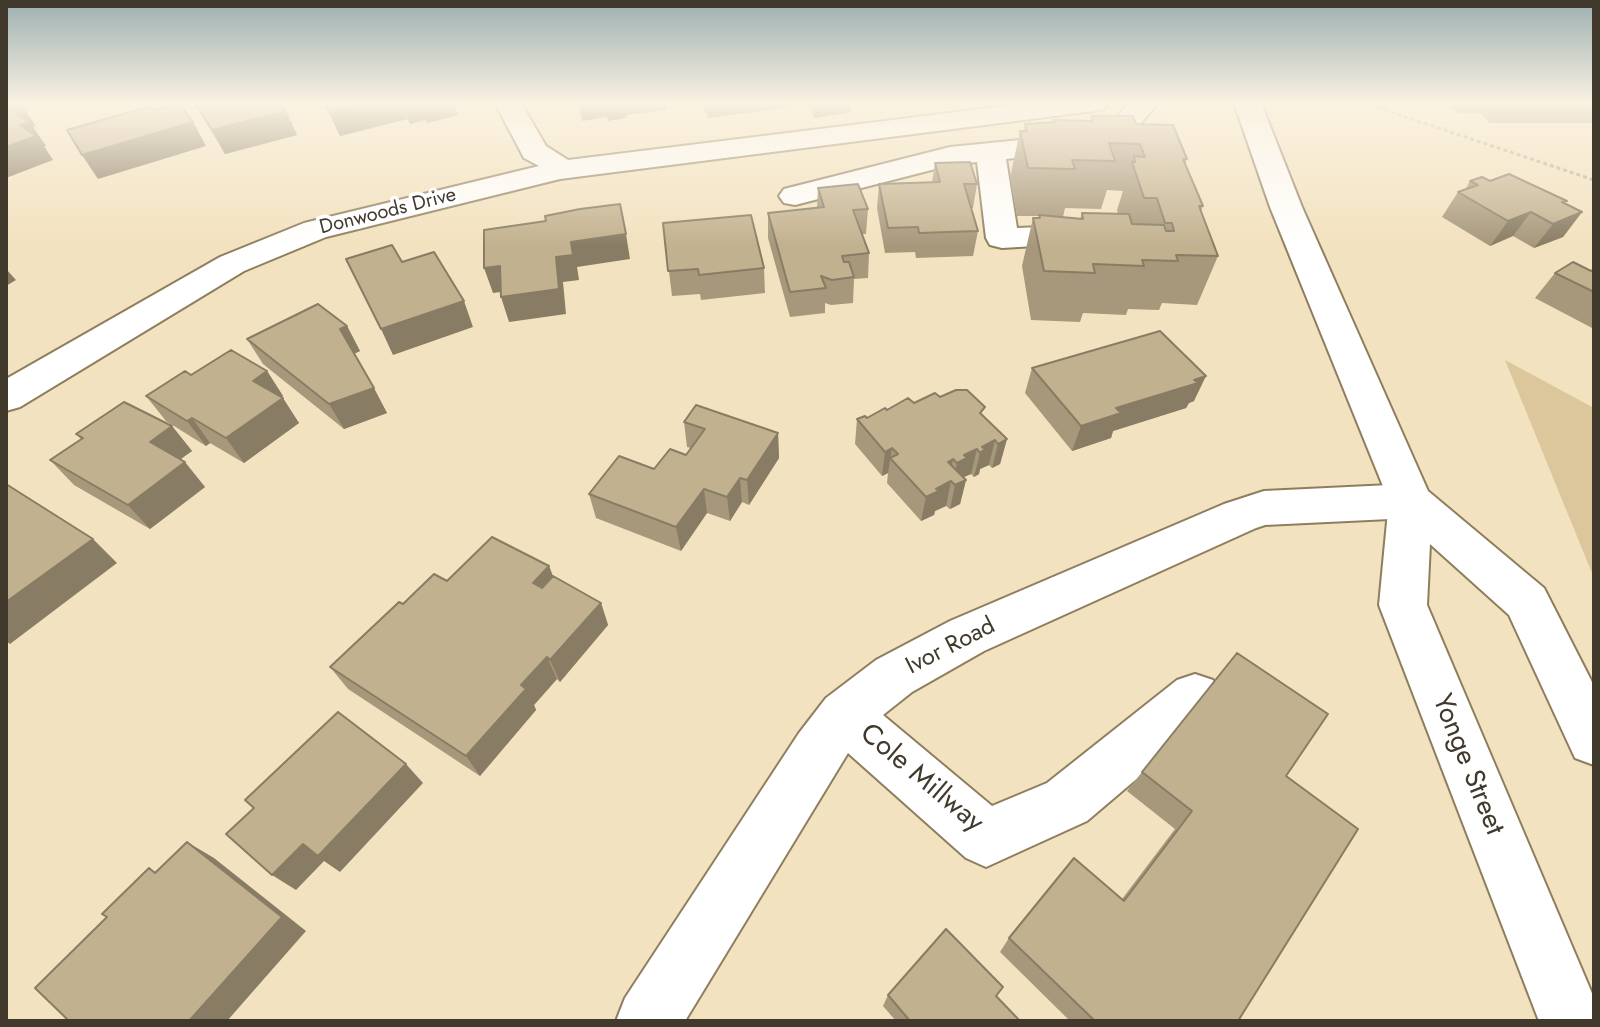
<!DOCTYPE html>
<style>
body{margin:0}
#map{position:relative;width:1600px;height:1027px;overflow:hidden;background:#f3e2bf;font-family:Jost,sans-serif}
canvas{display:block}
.frame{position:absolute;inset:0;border:8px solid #413a2c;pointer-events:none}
</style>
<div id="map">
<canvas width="1600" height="1027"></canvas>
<div class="frame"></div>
</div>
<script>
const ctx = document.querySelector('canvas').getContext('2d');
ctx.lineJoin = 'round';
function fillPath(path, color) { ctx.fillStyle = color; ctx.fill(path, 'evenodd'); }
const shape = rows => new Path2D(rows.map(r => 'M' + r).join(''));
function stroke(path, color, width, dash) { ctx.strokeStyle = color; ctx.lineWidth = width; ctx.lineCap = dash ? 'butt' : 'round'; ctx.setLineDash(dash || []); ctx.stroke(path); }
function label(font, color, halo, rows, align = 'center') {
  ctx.font = font + ' Jost,sans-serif'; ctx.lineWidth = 7; ctx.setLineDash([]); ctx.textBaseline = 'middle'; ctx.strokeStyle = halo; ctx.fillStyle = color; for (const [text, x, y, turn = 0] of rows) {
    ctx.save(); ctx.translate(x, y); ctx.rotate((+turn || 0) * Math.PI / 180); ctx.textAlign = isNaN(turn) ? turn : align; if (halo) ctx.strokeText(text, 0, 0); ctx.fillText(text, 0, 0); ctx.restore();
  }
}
fillPath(shape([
 [1505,360,1594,408,1594,578]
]), '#dcc79c');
const minor = shape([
 [495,103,521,103,546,146,568,160,1031,103,1108,103,1104,109,1094,111,560,179,326,237,244,271,20,407,6,411,6,379,220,257,304,223,539,166,524,158,495,103],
 [1129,103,1158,103,1132,134,1073,152,1006,159,1017,228,1089,225,1101,228,1105,235,1101,242,1002,248,990,245,986,238,977,162,951,165,795,205,784,203,779,196,784,189,950,147,1070,135,1112,122,1129,103],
 [1411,484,1426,489,1433,501,1426,513,1411,518,1265,525,1256,528,984,651,912,692,883,715,992,806,1047,783,1177,680,1195,674,1213,680,1221,697,1213,714,1087,821,986,867,966,858,848,753,685,1021,616,1021,625,998,799,733,826,698,876,660,950,621,1224,504,1264,491,1411,484]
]);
const major = shape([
 [1234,103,1261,103,1302,207,1428,491,1544,588,1594,686,1594,765,1575,758,1509,615,1430,544,1427,605,1594,998,1594,1021,1539,1021,1379,605,1389,501,1270,207,1234,103]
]);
stroke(minor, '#8e7e5e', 4);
stroke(major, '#8e7e5e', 4);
stroke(shape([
 [1364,103,1594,180]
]), '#b8aa8e', 3, [4, 3]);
fillPath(minor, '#fff');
fillPath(major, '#fff');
fillPath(shape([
 [194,103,255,103,256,105,286,111,297,135,225,154],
 [324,103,454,103,458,115,427,123,425,120,410,124,407,119,340,136],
 [701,103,790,103,790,107,708,118],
 [806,103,851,103,851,112,814,118],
 [1448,103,1594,103,1594,123,1490,123,1480,113,1458,113],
 [1092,116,1136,124,1187,159,1185,164,1203,206,1201,211,1218,256,1197,305,1162,303,1159,310,1128,309,1126,315,1083,313,1080,322,1031,320,1022,266,1033,218,1038,218,1039,216,1017,216,1010,178,1020,131,1024,131,1025,124,1054,122,1054,120,1090,121],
 [1107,190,1123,191,1117,210,1118,214,1082,213,1080,219,1063,217,1065,208,1101,209],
 [935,163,977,184,973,208,971,208,978,231,973,256,916,258,915,252,885,253,877,208,879,184,932,182],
 [1470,181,1490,181,1565,203,1582,212,1563,237,1534,248,1513,236,1490,246,1442,217,1458,192,1465,190],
 [818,188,868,209,866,234,862,234,869,253,868,278,854,279,853,303,831,305,825,303,825,313,790,317,768,238,768,213,817,208],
 [663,223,764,268,765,293,701,300,700,294,672,296],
 [1594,269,1594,329,1535,298,1555,273,1591,271],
 [347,326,360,351,354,354,387,413,344,429,263,364,247,339],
 [1032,368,1194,401,1189,403,1186,408,1113,431,1111,438,1072,451,1025,393],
 [267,371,283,396,281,397,299,423,244,463,210,443,206,446,166,421,146,396,191,375],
 [940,397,983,417,1007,439,1000,464,992,468,989,465,980,469,979,474,974,477,971,474,963,477,966,480,960,504,950,509,946,506,935,511,934,515,921,521,887,483,888,473,882,476,855,444,857,419,867,418,887,410],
 [684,422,778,433,779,458,749,505,742,502,730,521,707,513,681,551,596,518,589,494,654,469,686,455,691,448,687,447],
 [172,426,192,451,180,459,205,487,150,529,74,485,50,460,81,439,76,434],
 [549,566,553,576,601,603,608,625,560,682,557,679,534,705,536,710,480,776,348,689,330,667,403,604,447,581],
 [1142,772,1286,776,1238,1021,1070,1021,1000,952,1009,938,1122,899,1175,829,1127,791],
 [888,995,996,996,1020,1021,896,1021,883,1006]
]), '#a7987b');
fillPath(shape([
 [20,103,36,126,33,127,46,146,44,146,53,160,6,178,6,107],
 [243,103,255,103,259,110,248,113],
 [369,103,401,103,407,119,340,136,329,112],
 [402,103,419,103,425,120,410,124],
 [420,103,454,103,458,115,427,123],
 [579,103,604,103,607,117,582,121],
 [604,103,666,103,667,110,627,115,627,118,608,121],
 [706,103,790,103,790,107,708,118],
 [814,103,851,103,851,112,814,118],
 [286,111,297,135,225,154,212,130],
 [193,122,206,146,98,179,82,155],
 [1531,212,1513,236,1490,246,1508,221],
 [1582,212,1563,237,1534,248,1553,224],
 [626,234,630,259,577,267,579,280,563,282,566,314,509,322,501,297,571,242],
 [500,266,508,291,493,293,484,268],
 [6,269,16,280,6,286],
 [464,301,473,327,393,355,381,329],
 [347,326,360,351,353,354,340,329],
 [267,371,283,396,269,406,253,381],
 [1206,376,1194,401,1189,403,1186,408,1113,431,1111,438,1072,451,1081,426,1116,408],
 [374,388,387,413,344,429,329,404],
 [283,398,299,423,244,463,226,438],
 [192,418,210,443,206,446,187,421],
 [172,426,192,451,170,467,150,442],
 [778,433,779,458,749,505,747,480],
 [1007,439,1000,464,992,468,998,444],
 [995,440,989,465,980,469,979,474,974,477,980,453,982,447],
 [892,448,888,473,882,476,885,452],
 [977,449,971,474,962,478,966,480,960,504,950,509,955,485,953,483,957,463,964,455],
 [953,459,948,483,951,481,946,506,935,511,934,515,921,521,926,497,948,462],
 [185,462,205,487,150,529,128,505],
 [740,478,742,502,730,521,727,497],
 [704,489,707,513,681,551,676,527],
 [93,539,117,563,10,644,6,641,6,602],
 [549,566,558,590,543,606,533,583],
 [601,603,608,625,560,682,550,660],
 [547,657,557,679,534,705,536,710,480,776,466,756,521,685],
 [406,764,423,783,340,872,324,861,296,890,272,875,303,844],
 [187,842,214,858,306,931,227,1021,189,1021]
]), '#887c64');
const building = shape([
 [6,103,19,103,6,107,29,122,20,125,36,136,6,147,6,103],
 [179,103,193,122,82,155,67,130,151,106,153,110,179,103],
 [195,103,245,103,248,107,263,103,280,103,286,111,212,130,195,103],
 [324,103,369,103,329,112,324,103],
 [1092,116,1133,116,1136,124,1173,125,1187,159,1183,159,1203,206,1199,206,1218,256,1176,255,1178,261,1142,260,1144,266,1093,264,1095,273,1044,271,1033,218,1040,218,1039,215,1083,219,1082,213,1129,214,1132,224,1164,225,1166,231,1174,231,1172,223,1165,223,1157,198,1144,198,1132,162,1135,162,1134,156,1145,157,1140,144,1109,143,1115,161,1072,160,1075,169,1028,168,1020,131,1027,131,1025,124,1055,122,1054,120,1093,121,1092,116],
 [970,162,977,184,964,184,978,231,919,233,918,227,888,228,879,184,940,182,935,163,970,162],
 [1509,174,1567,201,1562,202,1582,212,1553,224,1531,212,1508,221,1458,192,1478,185,1470,181,1482,177,1490,181,1509,174],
 [858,184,868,209,853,210,869,253,842,256,844,262,849,262,854,277,832,280,821,276,826,288,790,292,768,213,824,207,818,188,858,184],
 [620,204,626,234,571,242,573,255,556,257,559,289,501,297,500,266,484,268,484,230,546,221,545,216,580,209,620,204],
 [751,215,764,268,699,275,698,269,668,271,663,223,751,215],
 [392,245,402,262,434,252,464,301,381,329,346,259,392,245],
 [1573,262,1591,271,1594,269,1594,292,1555,273,1573,262],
 [318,304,347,326,340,329,374,388,329,404,247,339,318,304],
 [1160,331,1206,376,1194,380,1198,383,1116,408,1121,413,1081,426,1032,368,1160,331],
 [231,350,267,371,253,381,283,398,226,438,192,418,187,421,146,396,185,371,191,375,231,350],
 [956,390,967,390,985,407,980,413,1007,439,998,444,995,440,982,447,985,449,980,453,977,449,964,455,967,458,957,463,953,459,948,462,966,480,955,485,951,481,936,489,939,491,926,497,890,458,898,454,892,448,885,452,857,419,865,416,867,418,885,408,887,410,908,398,914,403,935,393,940,397,956,390],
 [124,402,172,426,150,442,185,462,128,505,50,460,83,438,76,434,124,402],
 [696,405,778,433,747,480,740,478,727,497,704,489,676,527,589,494,619,456,654,469,670,449,686,455,705,429,684,422,696,405],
 [6,484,93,539,6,602,6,484],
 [492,537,549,566,533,583,542,588,553,576,601,603,550,660,547,657,521,685,526,689,466,756,330,667,399,602,403,604,434,574,447,581,492,537],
 [1237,653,1328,714,1286,776,1358,829,1238,1021,1095,1021,1009,938,1074,858,1124,901,1192,811,1142,772,1237,653],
 [338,712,406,764,318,856,303,844,272,875,226,834,254,808,245,800,338,712],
 [187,842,282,917,189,1021,69,1021,35,988,107,917,102,914,149,868,155,873,187,842],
 [946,929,1003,987,996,996,1020,1021,910,1021,888,995,946,929]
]);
fillPath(building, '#c2b18f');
stroke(building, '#887c64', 2);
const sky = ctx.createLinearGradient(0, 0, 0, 246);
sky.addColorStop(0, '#9cafb0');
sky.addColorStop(0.42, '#faf2e2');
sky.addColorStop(1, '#faf2e200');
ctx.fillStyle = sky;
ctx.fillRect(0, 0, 1600, 246);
label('20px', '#413a2c', '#fff', [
 ["Donwoods Drive",388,212,-14]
]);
label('24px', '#413a2c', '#fff', [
 ["Ivor Road",951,647,-27]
]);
label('28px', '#413a2c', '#fff', [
 ["Yonge Street",1467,765,68],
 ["Cole Millway",921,779,40]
]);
</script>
